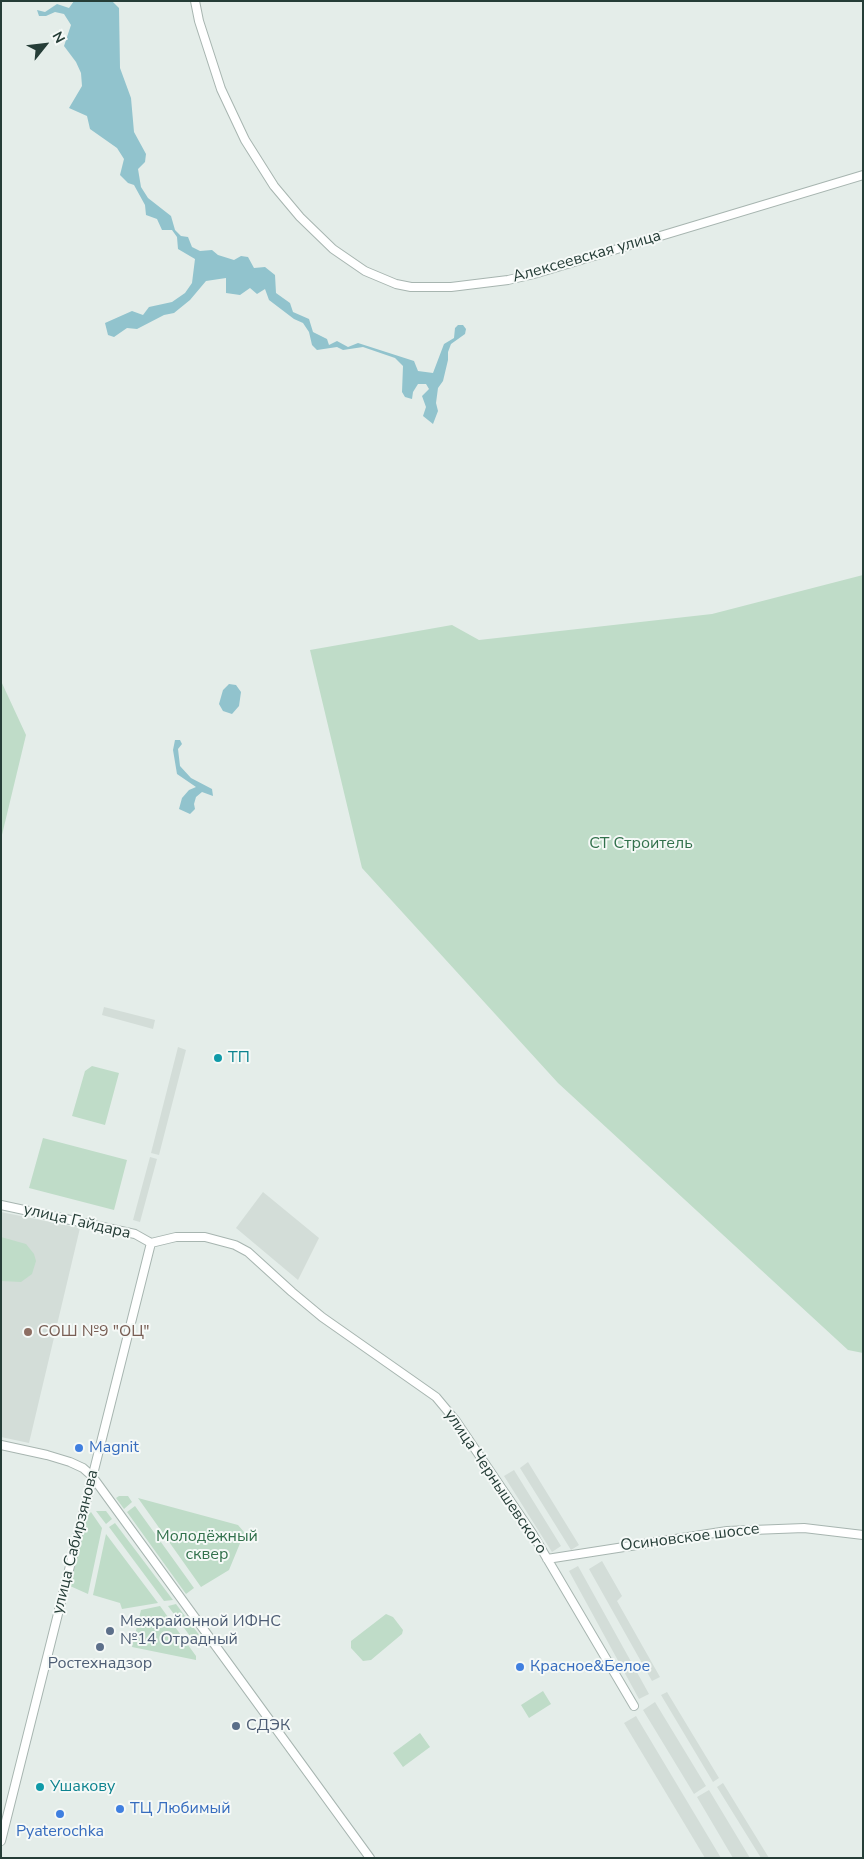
<!DOCTYPE html>
<meta charset="utf-8">
<style>
body{margin:0}
#map{position:relative;width:864px;height:1859px;overflow:hidden;background:#e4ede9;font-family:"Nunito Sans",sans-serif}
canvas{display:block}
.frame{position:absolute;inset:0;border:2px solid #253d37;pointer-events:none}
.north{position:absolute;left:20px;top:20px;width:50px;height:50px;-webkit-text-stroke:4px #f5f9f7;paint-order:stroke;rotate:61deg;font-size:14px;font-weight:700;line-height:20px;text-align:center;color:#253d37}
.north::after{content:'';display:block;margin:auto;width:18px;height:22px;background:#253d37;clip-path:polygon(50% 0,100% 100%,50% 72%,0 100%)}
</style>
<div id="map">
<canvas width="864" height="1859"></canvas>
<div class="frame"></div>
<div class="north">N</div>
</div>
<script>
const ctx = document.querySelector('canvas').getContext('2d');
ctx.lineJoin = 'round';
function fillPath(path, color) { ctx.fillStyle = color; ctx.fill(path, 'evenodd'); }
const shape = rows => new Path2D(rows.map(r => 'M' + r).join(''));
function stroke(path, color, width, dash) { ctx.strokeStyle = color; ctx.lineWidth = width; ctx.lineCap = dash ? 'butt' : 'round'; ctx.setLineDash(dash || []); ctx.stroke(path); }
function label(font, color, halo, rows, align = 'center') {
  ctx.font = font + ' "Nunito Sans",sans-serif'; ctx.lineWidth = 4; ctx.setLineDash([]); ctx.textBaseline = 'middle'; ctx.strokeStyle = halo; ctx.fillStyle = color; for (const [text, x, y, turn = 0] of rows) {
    ctx.save(); ctx.translate(x, y); ctx.rotate((+turn || 0) * Math.PI / 180); ctx.textAlign = isNaN(turn) ? turn : align; if (halo) ctx.strokeText(text, 0, 0); ctx.fillText(text, 0, 0); ctx.restore();
  }
}
fillPath(shape([
 [104,1007,155,1020,153,1029,102,1015],
 [178,1047,186,1050,159,1155,151,1153],
 [150,1157,157,1159,140,1222,133,1220],
 [263,1192,319,1238,298,1280,236,1228],
 [1,1212,80,1228,29,1443,1,1437],
 [528,1462,579,1545,571,1550,520,1468],
 [514,1470,561,1546,552,1552,504,1476],
 [602,1561,622,1596,617,1601,660,1677,652,1681,589,1569],
 [578,1566,649,1694,639,1699,569,1571],
 [667,1692,719,1778,713,1782,661,1695],
 [655,1702,706,1786,694,1794,643,1710],
 [636,1716,721,1858,705,1858,624,1723],
 [723,1783,769,1858,761,1858,717,1787],
 [709,1790,750,1858,733,1858,697,1797]
]), '#d3ddd8');
fillPath(shape([
 [863,575,863,1353,848,1350,558,1083,362,868,310,650,452,625,479,640,712,614],
 [1,681,26,735,1,839],
 [92,1066,119,1073,105,1125,72,1116,85,1071],
 [43,1138,127,1160,114,1210,29,1188],
 [1,1237,26,1244,34,1254,36,1261,32,1274,21,1282,1,1281],
 [119,1496,128,1496,132,1502,124,1509,116,1498],
 [138,1498,238,1525,244,1532,243,1536,229,1570,201,1587],
 [135,1506,194,1588,186,1594,127,1512],
 [96,1511,106,1511,112,1519,106,1524],
 [91,1512,102,1528,88,1594,70,1586,87,1516],
 [115,1523,173,1600,164,1601,109,1527],
 [106,1534,158,1603,122,1609,120,1603,93,1595],
 [176,1604,200,1636,198,1647,168,1606],
 [160,1606,196,1656,196,1660,132,1647,141,1610],
 [386,1614,393,1617,403,1630,402,1634,371,1660,363,1661,351,1648,351,1641],
 [543,1691,551,1704,529,1718,521,1705],
 [420,1733,430,1747,403,1767,393,1753]
]), '#bfdcc8');
fillPath(shape([
 [74,1,112,1,119,8,120,68,131,98,134,132,146,154,145,162,138,169,141,187,148,198,171,216,175,230,181,236,188,237,192,247,200,251,212,250,218,255,234,260,241,256,248,257,254,268,265,267,275,275,276,293,290,303,293,312,309,319,313,332,327,339,329,345,337,341,348,347,358,343,414,361,418,371,433,373,444,344,454,338,455,328,458,325,463,325,466,329,465,334,451,344,448,352,448,360,443,381,438,388,436,403,438,411,433,424,423,416,426,407,422,396,429,389,426,384,418,384,413,392,412,399,405,397,402,392,403,366,395,358,363,347,343,350,337,347,317,350,312,345,309,332,303,323,294,319,269,300,265,289,257,294,250,288,240,295,226,293,226,278,206,281,190,300,174,313,164,315,137,329,127,328,114,337,108,335,105,323,132,311,143,315,149,307,172,302,185,293,192,283,195,259,178,249,177,237,172,230,162,230,157,219,146,215,145,205,134,185,128,183,120,175,124,159,117,148,90,129,87,116,69,108,82,86,81,73,76,62,64,46,71,25,64,14,55,12,46,16,39,16,37,10,45,12,57,4,69,8],
 [229,684,236,685,241,692,239,706,232,714,223,711,219,704,223,690],
 [175,740,180,740,182,744,178,749,180,766,191,778,212,789,213,796,202,792,196,797,194,804,195,809,190,814,179,809,182,798,189,790,196,787,177,774,173,750]
]), '#91c3cd');
const minor = shape([
 [195,1,199,21,221,89,245,140,274,186,300,217,333,249,365,271,396,284,411,287,451,287,508,280,534,274,863,175],
 [1,1205,135,1234,151,1243],
 [151,1243,176,1237,205,1237,235,1245,248,1252,292,1292,322,1317,436,1397,456,1421,532,1533,634,1706],
 [1,1445,47,1455,70,1462,83,1468,92,1476,370,1858],
 [547,1559,727,1531,804,1528,863,1535],
 [1,1841,151,1243]
]);
stroke(minor, '#a7b5b0', 10);
stroke(minor, '#fff', 8);
for (const [x, y, r, color] of [
 [218,1058,5,"#0f9aa8"],
 [28,1332,5,"#8d6e63"],
 [79,1448,5,"#3f7fe0"],
 [110,1631,5,"#5c6f8a"],
 [100,1647,5,"#5c6f8a"],
 [520,1667,5,"#3f7fe0"],
 [236,1726,5,"#5c6f8a"],
 [40,1787,5,"#0f9aa8"],
 [120,1809,5,"#3f7fe0"],
 [60,1814,5,"#3f7fe0"]
]) { const dot = new Path2D(); dot.arc(x, y, r, 0, 2 * Math.PI); ctx.fillStyle = color; ctx.fill(dot); stroke(dot, '#f5f9f7', 2); }
label('16px', '#253d37', '#f5f9f7', [
 ["Алексеевская улица",587,257,-16],
 ["улица Гайдара",77,1222,13],
 ["улица Чернышевского",495,1482,56],
 ["Осиновское шоссе",690,1538,-7],
 ["улица Сабирзянова",76,1542,-76]
]);
label('16px', '#32714c', '#f5f9f7', [
 ["СТ Строитель",641,844],
 ["Молодёжный",207,1537],
 ["сквер",207,1555]
]);
label('16px', '#0d838f', '#f5f9f7', [
 ["ТП",228,1058],
 ["Ушакову",50,1787]
], 'left');
label('16px', '#785e54', '#f5f9f7', [
 ["СОШ №9 \"ОЦ\"",38,1332]
], 'left');
label('16px', '#366cbe', '#f5f9f7', [
 ["Magnit",89,1448],
 ["Красное&Белое",530,1667],
 ["ТЦ Любимый",130,1809],
 ["Pyaterochka",60,1832,"center"]
], 'left');
label('16px', '#4e5e75', '#f5f9f7', [
 ["Межрайонной ИФНС",120,1622],
 ["№14 Отрадный",120,1640],
 ["Ростехнадзор",100,1664,"center"],
 ["СДЭК",246,1726]
], 'left');
</script>
